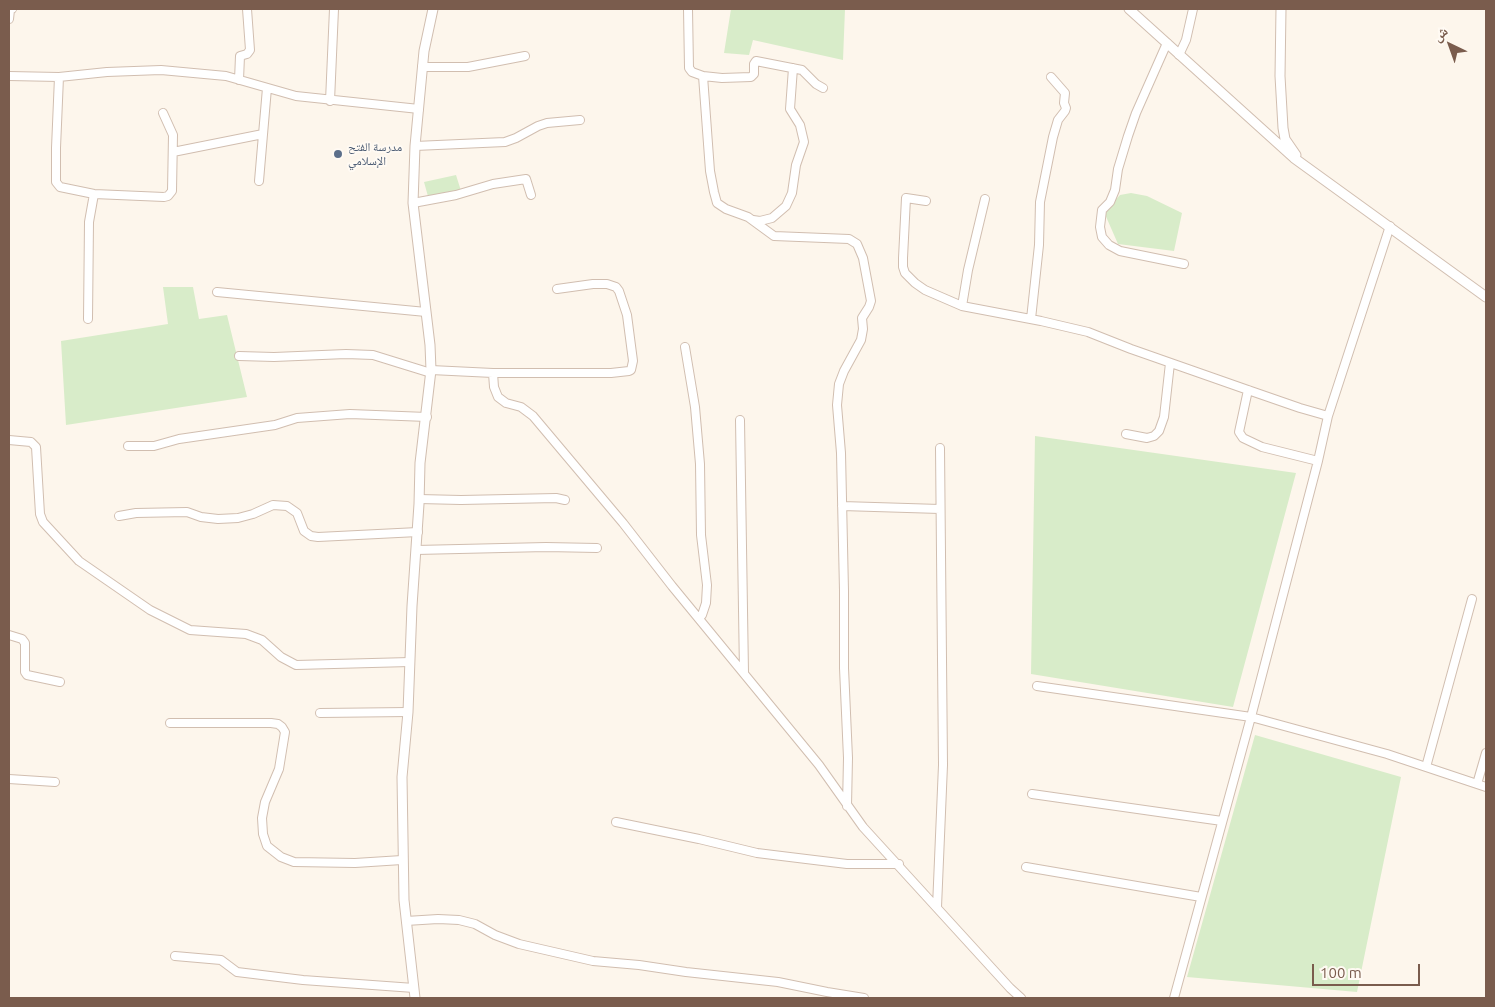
<!DOCTYPE html>
<meta charset="utf-8">
<style>
body{margin:0}
#map{position:relative;width:1495px;height:1007px;overflow:hidden;background:#fdf6ec;font-family:Ubuntu,"Noto Naskh Arabic",sans-serif}
canvas{display:block}
.frame{position:absolute;inset:0;border:10px solid #7a5c4d;pointer-events:none}
.north{position:absolute;left:1425px;top:20px;width:50px;height:50px;-webkit-text-stroke:4px #fffaf3;paint-order:stroke;rotate:318deg;font-size:14px;font-weight:700;line-height:20px;text-align:center;color:#7a5c4d}
.north::after{content:'';display:block;margin:auto;width:18px;height:22px;background:#7a5c4d;clip-path:polygon(50% 0,100% 100%,50% 72%,0 100%)}
.scale{position:absolute;left:1312px;top:964px;width:108px;height:22px;box-sizing:border-box;border:2px solid #7a5c4d;border-top:0;padding-left:6px;font-size:15px;line-height:18px;white-space:nowrap;color:#7a5c4d;-webkit-text-stroke:4px #fffaf3;paint-order:stroke}
</style>
<div id="map">
<canvas width="1495" height="1007"></canvas>
<div class="frame"></div>
<div class="north">ش</div>
<div class="scale">100 m</div>
</div>
<script>
const ctx = document.querySelector('canvas').getContext('2d');
ctx.lineJoin = 'round';
function fillPath(path, color) { ctx.fillStyle = color; ctx.fill(path, 'evenodd'); }
const shape = rows => new Path2D(rows.map(r => 'M' + r).join(''));
function stroke(path, color, width, dash) { ctx.strokeStyle = color; ctx.lineWidth = width; ctx.lineCap = dash ? 'butt' : 'round'; ctx.setLineDash(dash || []); ctx.stroke(path); }
function label(font, color, halo, rows, align = 'center') {
  ctx.font = font + ' Ubuntu,"Noto Naskh Arabic",sans-serif'; ctx.lineWidth = 4; ctx.setLineDash([]); ctx.textBaseline = 'middle'; ctx.strokeStyle = halo; ctx.fillStyle = color; for (const [text, x, y, turn = 0] of rows) {
    ctx.save(); ctx.translate(x, y); ctx.rotate((+turn || 0) * Math.PI / 180); ctx.textAlign = isNaN(turn) ? turn : align; if (halo) ctx.strokeText(text, 0, 0); ctx.fillText(text, 0, 0); ctx.restore();
  }
}
fillPath(shape([
 [731,9,845,9,843,60,753,40,749,55,724,53],
 [456,175,462,194,429,200,424,182],
 [1131,193,1147,196,1182,213,1174,251,1118,244,1104,212,1120,195],
 [163,287,193,287,199,319,227,315,247,397,66,425,61,341,168,324],
 [1035,436,1296,473,1233,707,1031,674],
 [1255,735,1401,777,1357,992,1187,977]
]), '#d8ecc9');
const minor = shape([
 [688,9,689,68,692,72,703,76,710,171,714,192,717,203,726,209,748,217,774,236,849,239,857,244,863,258,871,301,869,307,862,318,863,329,861,340,844,371,839,384,837,405,841,453,844,591,844,668,848,758,847,806],
 [9,19,10,10,12,9],
 [1167,43,1136,113,1128,136,1118,169,1115,190,1110,202,1102,210,1100,227,1102,237,1109,245,1120,251,1184,264],
 [1179,55,1186,40,1193,9],
 [422,67,468,67,525,56],
 [9,76,59,77,107,72,161,70,226,76,296,96,419,109],
 [703,76,722,78,751,77,754,74,754,64,756,61,802,70,816,84,823,88],
 [59,77,56,148,56,182,60,187,94,194,164,197,168,196,172,191,173,135,163,113],
 [239,80,240,56,247,54,250,50,247,9],
 [330,101,334,9],
 [415,146,505,142,516,138,538,126,547,123,580,120],
 [173,152,263,134],
 [259,181,267,88],
 [926,201,906,198,903,258,903,267,905,273,915,283,925,290,962,306,1041,321,1088,332,1131,349,1248,390,1300,408,1328,416],
 [413,203,456,195,493,184,526,179,531,195],
 [753,220,760,221,772,218,786,206,792,193,796,165,804,142,800,125,790,109,793,68],
 [217,292,426,312],
 [962,306,968,270,985,199],
 [88,319,89,222,94,194],
 [1031,319,1039,245,1040,202,1053,137,1058,120,1065,111,1066,108,1064,103,1065,93,1051,77],
 [685,347,695,407,700,464,701,535,707,585,706,603,702,615,699,618],
 [239,356,274,357,346,354,373,355,431,373],
 [431,370,493,373,494,387,498,397,506,403,521,407,533,416,623,523,672,586,819,765,863,827,1010,988,1021,998],
 [493,373,611,373,629,371,631,370,633,361,627,315,619,291,616,287,607,284,593,284,557,289],
 [1248,390,1239,432,1243,438,1262,447,1318,461],
 [740,420,744,673],
 [1126,434,1147,438,1154,436,1159,431,1164,417,1170,363],
 [9,440,31,442,36,447,40,514,43,522,79,561,150,610,190,630,246,634,262,640,281,657,296,665,410,662],
 [128,446,154,446,179,439,275,425,297,418,350,414,427,417],
 [419,499,461,500,556,498,565,500],
 [842,506,940,509],
 [119,516,136,513,187,512,201,517,218,519,238,518,253,514,273,505,287,506,297,513,304,531,311,536,318,537,418,532],
 [416,550,546,547,597,548],
 [9,635,22,639,25,643,25,672,27,675,60,682],
 [1037,686,1251,717,1387,754,1486,787],
 [320,713,408,712],
 [170,723,271,723,278,724,282,727,285,732,279,769,265,802,262,818,263,834,267,846,281,857,294,862,355,863,402,860],
 [1426,767,1472,599],
 [9,779,55,782],
 [1477,784,1486,753],
 [1032,794,1222,821],
 [616,822,699,839,757,853,847,864,899,864],
 [1026,867,1201,897],
 [937,907,943,765,940,448],
 [406,921,438,919,459,920,475,924,495,935,519,944,593,961,639,965,686,972,778,982,827,992,864,998],
 [175,956,221,960,237,972,303,980,414,988],
 [1174,998,1251,717,1318,461,1328,416,1390,226]
]);
const tertiary = shape([
 [1129,9,1294,158,1486,297],
 [1281,9,1280,76,1283,128,1285,139,1296,155],
 [415,998,404,900,402,777,408,712,412,606,419,504,420,463,431,370,430,345,413,203,415,146,424,51,433,9]
]);
stroke(minor, '#d1beb0', 10);
stroke(tertiary, '#d1beb0', 11);
stroke(minor, '#fff', 8);
stroke(tertiary, '#fff', 9);
for (const [x, y, r, color] of [
 [338,154,5,"#5c6f8a"]
]) { const dot = new Path2D(); dot.arc(x, y, r, 0, 2 * Math.PI); ctx.fillStyle = color; ctx.fill(dot); stroke(dot, '#fffaf3', 2); }
label('12px', '#4e5e75', '#fffaf3', [
 ["مدرسة الفتح",348,147],
 ["الإسلامي",348,161]
], 'left');
</script>
